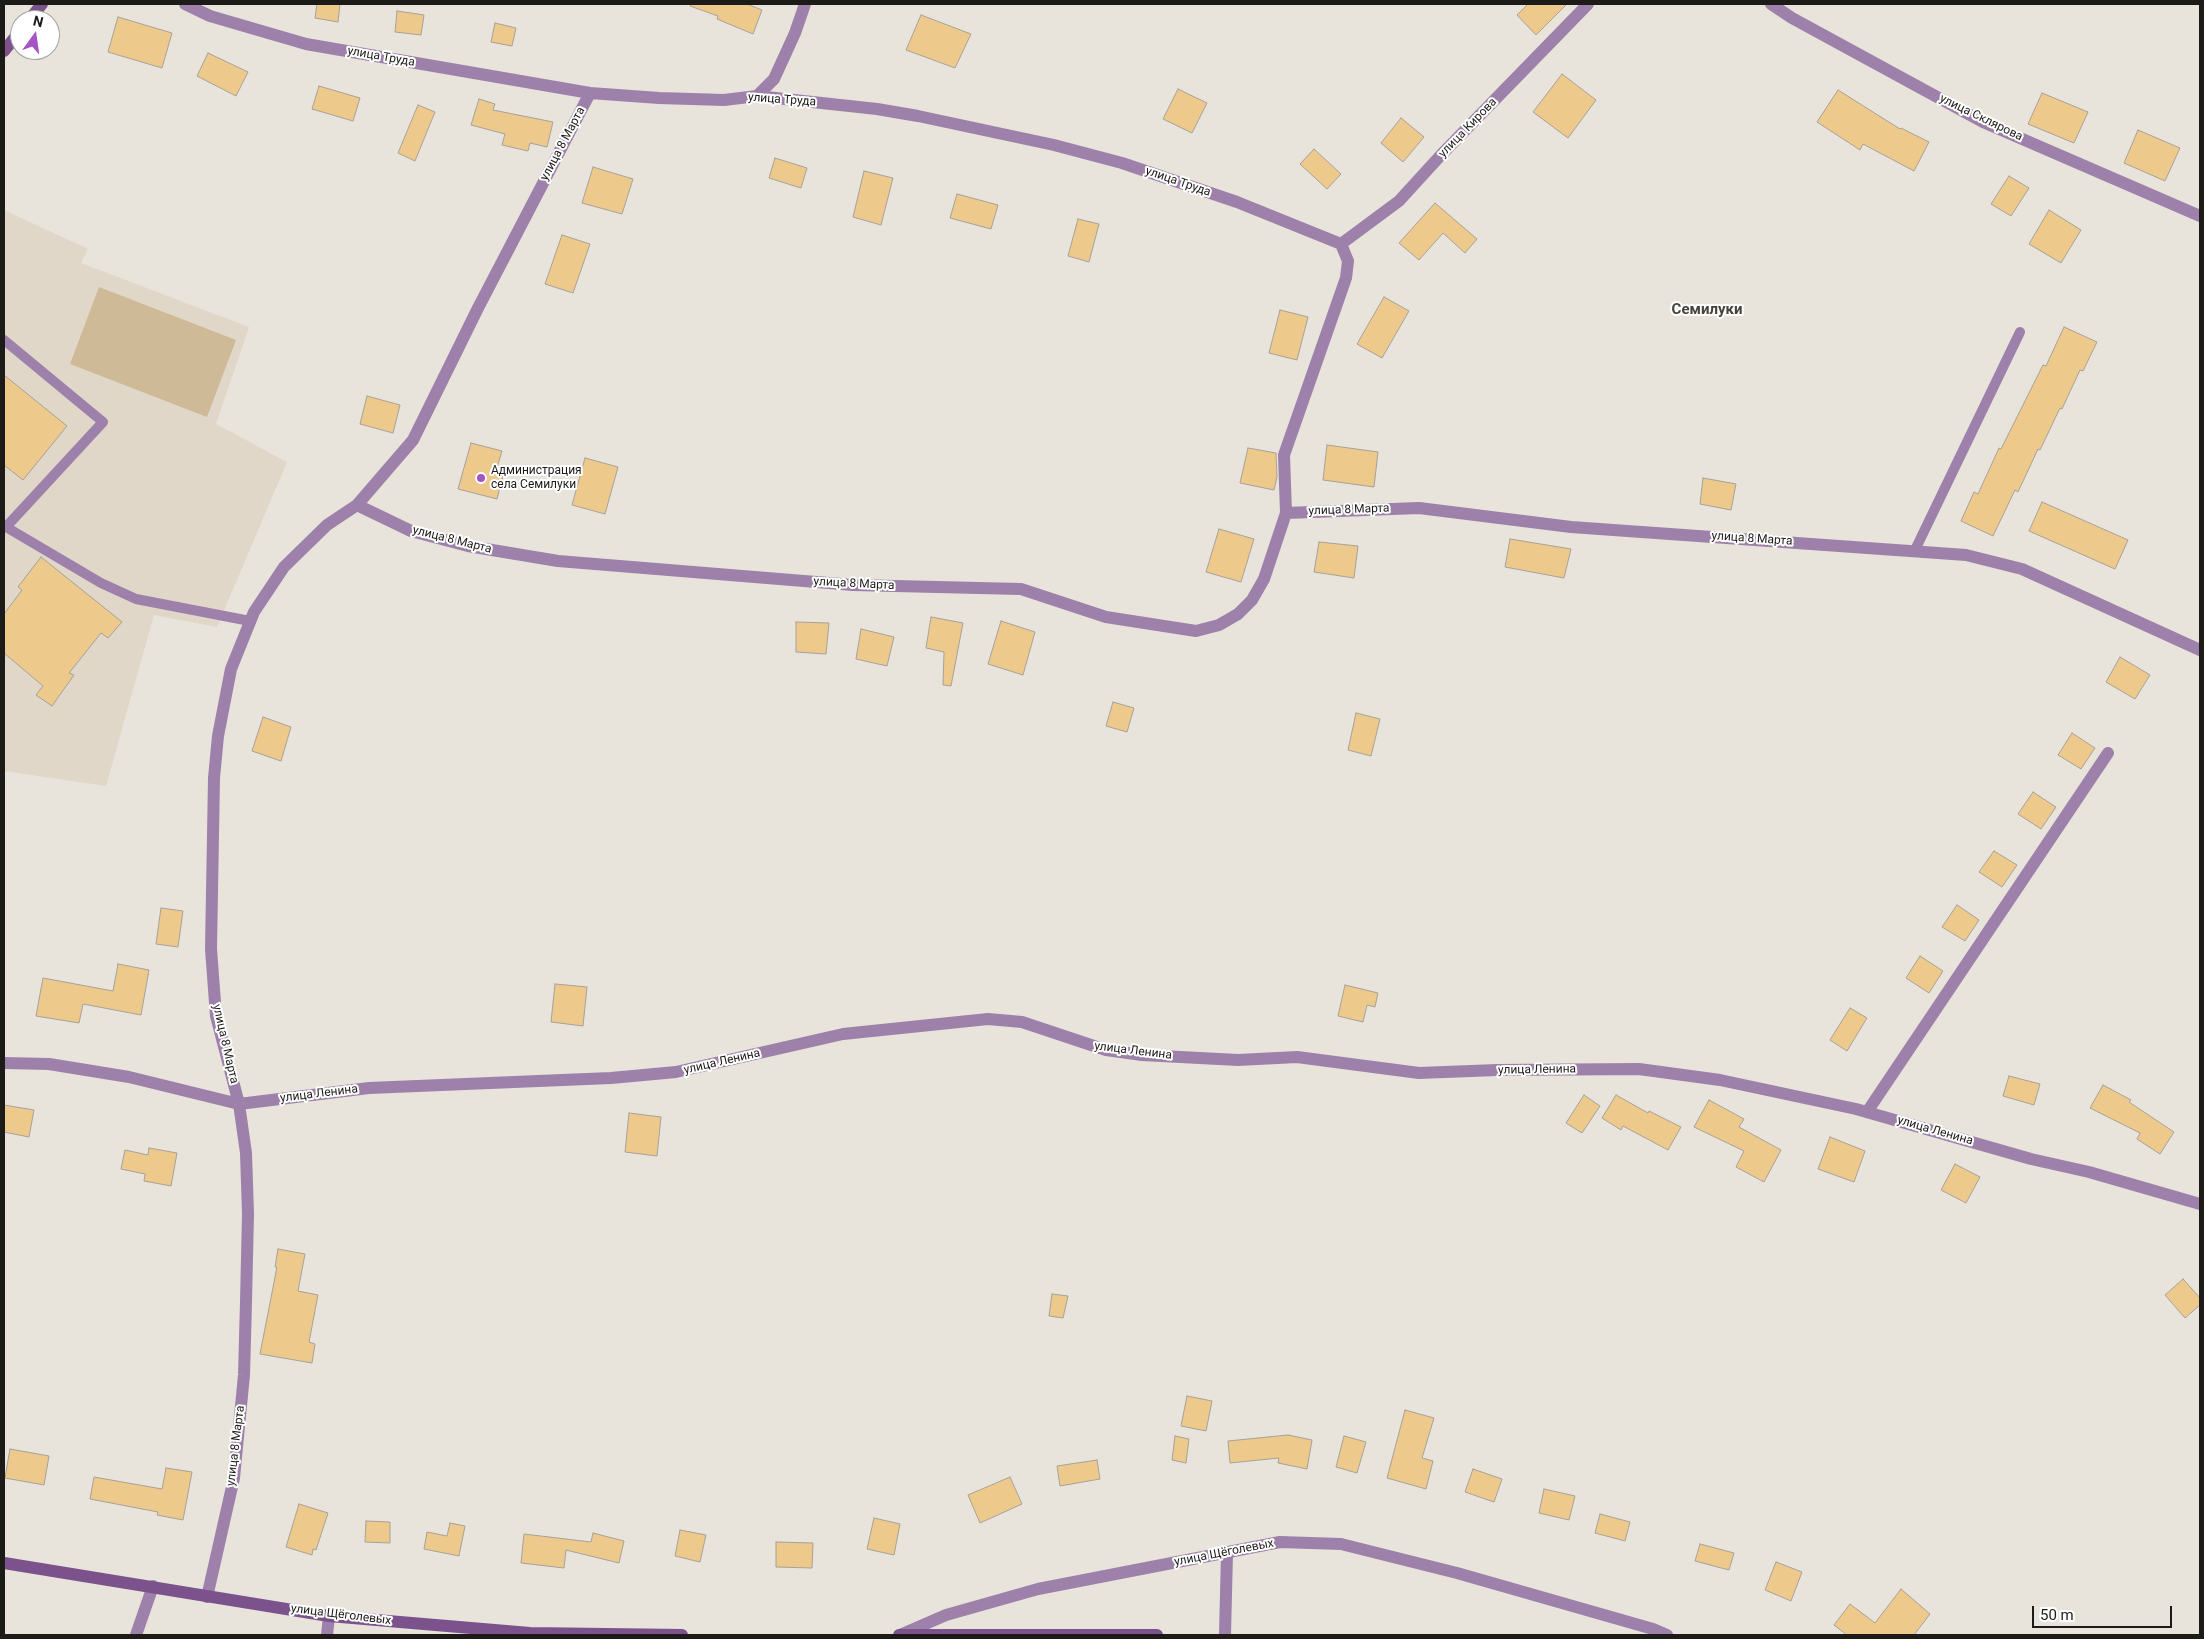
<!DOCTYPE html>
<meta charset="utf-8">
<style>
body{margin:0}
#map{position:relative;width:2204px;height:1639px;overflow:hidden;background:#e8e3db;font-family:Roboto,sans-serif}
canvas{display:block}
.frame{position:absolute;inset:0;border:5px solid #1d1b18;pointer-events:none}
.north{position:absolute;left:10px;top:10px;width:50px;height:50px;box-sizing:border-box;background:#fff;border:1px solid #a5a4a3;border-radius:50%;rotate:14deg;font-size:14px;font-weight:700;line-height:20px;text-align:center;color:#1d1b18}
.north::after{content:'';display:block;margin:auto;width:18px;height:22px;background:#a554c4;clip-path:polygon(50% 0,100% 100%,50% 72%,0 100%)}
.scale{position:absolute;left:2032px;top:1606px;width:140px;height:22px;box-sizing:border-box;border:2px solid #1d1b18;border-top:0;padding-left:6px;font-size:15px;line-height:18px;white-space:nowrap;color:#1d1b18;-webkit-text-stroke:4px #fff;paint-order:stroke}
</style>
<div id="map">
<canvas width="2204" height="1639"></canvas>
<div class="frame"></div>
<div class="north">N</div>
<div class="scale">50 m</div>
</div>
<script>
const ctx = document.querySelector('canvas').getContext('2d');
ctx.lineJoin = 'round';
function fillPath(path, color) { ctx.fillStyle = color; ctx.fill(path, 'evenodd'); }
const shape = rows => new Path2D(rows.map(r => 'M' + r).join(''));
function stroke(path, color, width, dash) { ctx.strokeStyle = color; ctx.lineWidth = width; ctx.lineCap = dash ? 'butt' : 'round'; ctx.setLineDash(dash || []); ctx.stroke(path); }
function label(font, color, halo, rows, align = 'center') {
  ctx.font = font + ' Roboto,sans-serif'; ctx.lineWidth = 4; ctx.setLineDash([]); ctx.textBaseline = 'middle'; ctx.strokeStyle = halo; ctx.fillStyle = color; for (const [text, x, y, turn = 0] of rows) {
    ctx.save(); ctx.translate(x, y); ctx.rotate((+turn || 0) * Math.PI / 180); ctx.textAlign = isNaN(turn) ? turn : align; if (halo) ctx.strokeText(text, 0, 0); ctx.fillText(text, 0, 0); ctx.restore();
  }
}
fillPath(shape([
 [4,210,88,249,81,263,249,327,216,424,287,462,217,627,154,615,106,786,4,771]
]), '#e0d7c8');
fillPath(shape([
 [99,287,236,340,207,417,70,364]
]), '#cfba97');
const building = shape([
 [317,4,340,4,338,22,315,18,317,4],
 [691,4,747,4,762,10,753,34,717,19,718,16,690,6,691,4],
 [1528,4,1567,4,1536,35,1517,15,1528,4],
 [397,11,424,15,421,35,395,32,397,11],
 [921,15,971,34,955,68,906,50,921,15],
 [118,17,172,33,162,68,108,52,118,17],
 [495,23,516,28,512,46,491,42,495,23],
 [208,53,248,72,236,96,197,76,208,53],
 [1562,74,1596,100,1568,138,1533,112,1562,74],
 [319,86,360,98,353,121,312,109,319,86],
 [1178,89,1207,103,1192,133,1163,119,1178,89],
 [1838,90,1900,129,1901,128,1929,142,1914,171,1863,144,1860,150,1817,122,1838,90],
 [2042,93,2088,112,2074,143,2028,124,2042,93],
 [479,99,495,104,493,110,553,122,547,147,530,143,528,151,502,145,505,134,471,125,479,99],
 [418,105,435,112,415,161,398,153,418,105],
 [1401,118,1424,137,1403,162,1381,143,1401,118],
 [2138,130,2180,148,2165,181,2124,163,2138,130],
 [1314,149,1341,174,1327,189,1300,164,1314,149],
 [775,158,807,168,801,188,769,178,775,158],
 [593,167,633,179,622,214,582,203,593,167],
 [864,171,893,178,881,225,853,217,864,171],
 [2009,176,2029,188,2011,216,1991,204,2009,176],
 [957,194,998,205,991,229,950,218,957,194],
 [1435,203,1477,239,1465,253,1443,233,1419,260,1399,243,1435,203],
 [2049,210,2081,230,2061,263,2029,244,2049,210],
 [1078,219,1099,224,1089,262,1068,256,1078,219],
 [562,235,590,244,573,293,545,284,562,235],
 [1384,297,1409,311,1382,358,1357,344,1384,297],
 [1280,310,1308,317,1297,360,1269,353,1280,310],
 [2064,327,2097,342,2083,371,2080,370,2062,409,2060,408,2040,450,2038,449,2018,492,2015,490,1993,536,1961,521,1974,492,1978,494,1999,448,2001,449,2043,365,2046,366,2064,327],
 [4,375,67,426,23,480,4,465,4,375],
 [367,396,400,405,393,433,360,424,367,396],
 [471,443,502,451,496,471,504,472,497,499,458,489,471,443],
 [1327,445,1378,452,1374,487,1323,480,1327,445],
 [1248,448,1276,453,1277,477,1274,490,1240,483,1248,448],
 [585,458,618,467,605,514,572,505,585,458],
 [1703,478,1736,484,1731,510,1700,504,1703,478],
 [2042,502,2128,540,2115,569,2029,531,2042,502],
 [1219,529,1254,539,1241,582,1206,572,1219,529],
 [1510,539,1571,549,1564,578,1505,567,1510,539],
 [1319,542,1358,546,1354,578,1314,572,1319,542],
 [41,557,122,622,108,638,101,633,69,673,74,675,52,706,36,695,43,686,4,653,4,614,22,590,18,587,41,557],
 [931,617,963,623,951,686,943,685,944,652,926,648,931,617],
 [1001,621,1035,632,1023,675,988,664,1001,621],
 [796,622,829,623,826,654,796,652,796,622],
 [861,629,894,637,887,666,856,659,861,629],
 [2120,657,2150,675,2135,699,2106,682,2120,657],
 [1113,702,1134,708,1127,732,1106,726,1113,702],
 [1356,713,1380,719,1371,756,1348,750,1356,713],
 [263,717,291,727,281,761,252,751,263,717],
 [2072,733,2095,748,2081,769,2058,755,2072,733],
 [2033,792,2056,807,2041,829,2018,814,2033,792],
 [1994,851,2017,865,2002,887,1979,872,1994,851],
 [1957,905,1979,920,1965,941,1942,927,1957,905],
 [161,908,183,911,178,947,156,944,161,908],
 [1920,956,1943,971,1929,993,1906,978,1920,956],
 [118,964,149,970,141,1015,83,1004,79,1023,36,1016,43,978,113,991,118,964],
 [555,984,587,987,583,1026,551,1022,555,984],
 [1345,985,1378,993,1375,1007,1367,1005,1363,1022,1338,1016,1345,985],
 [1850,1008,1867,1018,1847,1051,1830,1040,1850,1008],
 [2009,1076,2040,1084,2034,1105,2003,1096,2009,1076],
 [2103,1085,2131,1100,2129,1102,2174,1132,2160,1154,2137,1139,2140,1133,2090,1108,2103,1085],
 [1584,1095,1600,1106,1582,1133,1566,1123,1584,1095],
 [1616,1095,1648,1113,1649,1111,1681,1127,1668,1150,1623,1126,1621,1130,1602,1118,1616,1095],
 [1709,1100,1744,1119,1739,1127,1781,1150,1764,1182,1736,1167,1744,1151,1694,1127,1709,1100],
 [4,1105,34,1110,29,1137,4,1132,4,1105],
 [629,1113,661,1117,657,1156,625,1152,629,1113],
 [1830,1137,1865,1151,1854,1182,1818,1169,1830,1137],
 [149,1148,177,1153,171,1186,144,1181,145,1174,121,1169,125,1150,148,1155,149,1148],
 [1955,1164,1980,1177,1966,1203,1941,1190,1955,1164],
 [278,1249,305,1254,298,1291,318,1295,309,1342,315,1344,312,1363,260,1354,277,1267,275,1267,278,1249],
 [2183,1279,2200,1298,2200,1305,2185,1318,2165,1295,2183,1279],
 [1052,1294,1068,1296,1063,1318,1049,1316,1052,1294],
 [1187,1396,1212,1401,1206,1431,1181,1426,1187,1396],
 [1405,1410,1434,1418,1422,1458,1433,1461,1426,1489,1387,1478,1405,1410],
 [1288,1435,1312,1440,1307,1469,1278,1463,1279,1458,1230,1463,1228,1441,1288,1435],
 [1175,1436,1189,1439,1186,1463,1172,1460,1175,1436],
 [1344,1436,1366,1442,1357,1473,1336,1467,1344,1436],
 [10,1449,49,1456,44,1485,5,1478,10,1449],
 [1097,1460,1100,1479,1060,1486,1057,1466,1097,1460],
 [166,1468,192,1472,183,1520,157,1515,158,1512,90,1499,94,1477,162,1489,166,1468],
 [1473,1469,1502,1479,1494,1502,1465,1492,1473,1469],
 [1010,1477,1022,1504,980,1523,968,1495,1010,1477],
 [1544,1489,1575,1496,1569,1520,1539,1513,1544,1489],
 [299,1504,328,1513,316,1550,313,1549,312,1555,286,1547,299,1504],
 [1600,1514,1630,1522,1625,1541,1595,1533,1600,1514],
 [874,1518,900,1524,894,1555,867,1549,874,1518],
 [366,1521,390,1522,390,1543,365,1542,366,1521],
 [450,1523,465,1526,459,1556,424,1549,427,1532,447,1536,450,1523],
 [680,1530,706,1535,700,1562,675,1556,680,1530],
 [593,1533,624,1541,619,1563,566,1550,564,1568,521,1563,524,1534,591,1542,593,1533],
 [776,1542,813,1543,812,1568,776,1567,776,1542],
 [1700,1544,1734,1553,1729,1570,1695,1561,1700,1544],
 [1776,1562,1802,1572,1791,1601,1765,1590,1776,1562],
 [1901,1589,1930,1614,1914,1635,1847,1635,1834,1625,1850,1604,1875,1623,1901,1589]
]);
fillPath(building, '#edc98b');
stroke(building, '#a6a199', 1);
stroke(shape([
 [4,340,103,422,6,527,101,583,136,599,250,621],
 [1915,550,2020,332]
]), '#9d81aa', 10);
stroke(shape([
 [185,4,210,16,306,44,590,93,659,98,724,100,757,96,877,109,918,116,1054,145,1122,163,1237,202,1341,244],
 [1771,4,1792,18,1983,122,2200,216],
 [757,96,774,79,795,33,805,4],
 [1341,244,1399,201,1441,155,1588,4],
 [357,505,411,531,468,546,558,561,853,585,1021,589,1106,617,1196,631,1219,625,1238,614,1252,600,1264,579,1286,513,1284,455,1346,278,1348,261,1341,244],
 [1286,513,1419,508,1571,527,1966,555,2022,569,2200,650],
 [4,1063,49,1064,129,1077,239,1104,369,1088,611,1078,676,1072,843,1034,988,1019,1022,1022,1106,1050,1142,1055,1238,1060,1297,1057,1419,1073,1497,1070,1639,1069,1720,1080,1856,1109,2031,1159,2089,1172,2200,1204],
 [1867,1112,2108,753],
 [207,1597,234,1478,244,1375,246,1302,248,1214,246,1153,239,1104,216,1016,211,949,214,778,218,736,231,669,254,612,284,567,327,525,357,505,413,440,478,308,590,93],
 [136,1635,153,1586],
 [327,1635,329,1616],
 [900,1635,946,1615,1038,1589,1280,1542,1341,1544,1457,1573,1653,1629,1667,1635],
 [1225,1635,1227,1553]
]), '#9d81aa', 12);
stroke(shape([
 [29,20,42,4],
 [4,51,20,31],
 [4,1563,329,1616,530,1633,682,1635],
 [899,1635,1157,1635]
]), '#7b528c', 12);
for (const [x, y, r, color] of [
 [481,478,5,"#a554c4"]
]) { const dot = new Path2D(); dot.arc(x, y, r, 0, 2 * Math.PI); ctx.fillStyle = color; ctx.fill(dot); stroke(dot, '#fff', 2); }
label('12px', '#1d1b18', '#fff', [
 ["улица Труда",381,57,10],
 ["улица Труда",782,100,4],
 ["улица Склярова",1981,118,26],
 ["улица Кирова",1468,128,-46],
 ["улица 8 Марта",563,144,-62],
 ["улица Труда",1178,182,19],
 ["улица 8 Марта",1349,510,-2],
 ["улица 8 Марта",1752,539,4],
 ["улица 8 Марта",452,540,14],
 ["улица 8 Марта",854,584,3],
 ["улица 8 Марта",225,1044,77],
 ["улица Ленина",1133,1051,7],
 ["улица Ленина",722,1062,-13],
 ["улица Ленина",1537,1070,-1],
 ["улица Ленина",319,1094,-7],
 ["улица Ленина",1935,1131,16],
 ["улица 8 Марта",236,1446,-83],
 ["улица Щёголевых",1224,1553,-11],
 ["улица Щёголевых",341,1615,7]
]);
label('12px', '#1d1b18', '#fff', [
 ["Администрация",491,471],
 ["села Семилуки",491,485]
], 'left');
label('bold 15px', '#46423c', '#fff', [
 ["Семилуки",1707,310]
]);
</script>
